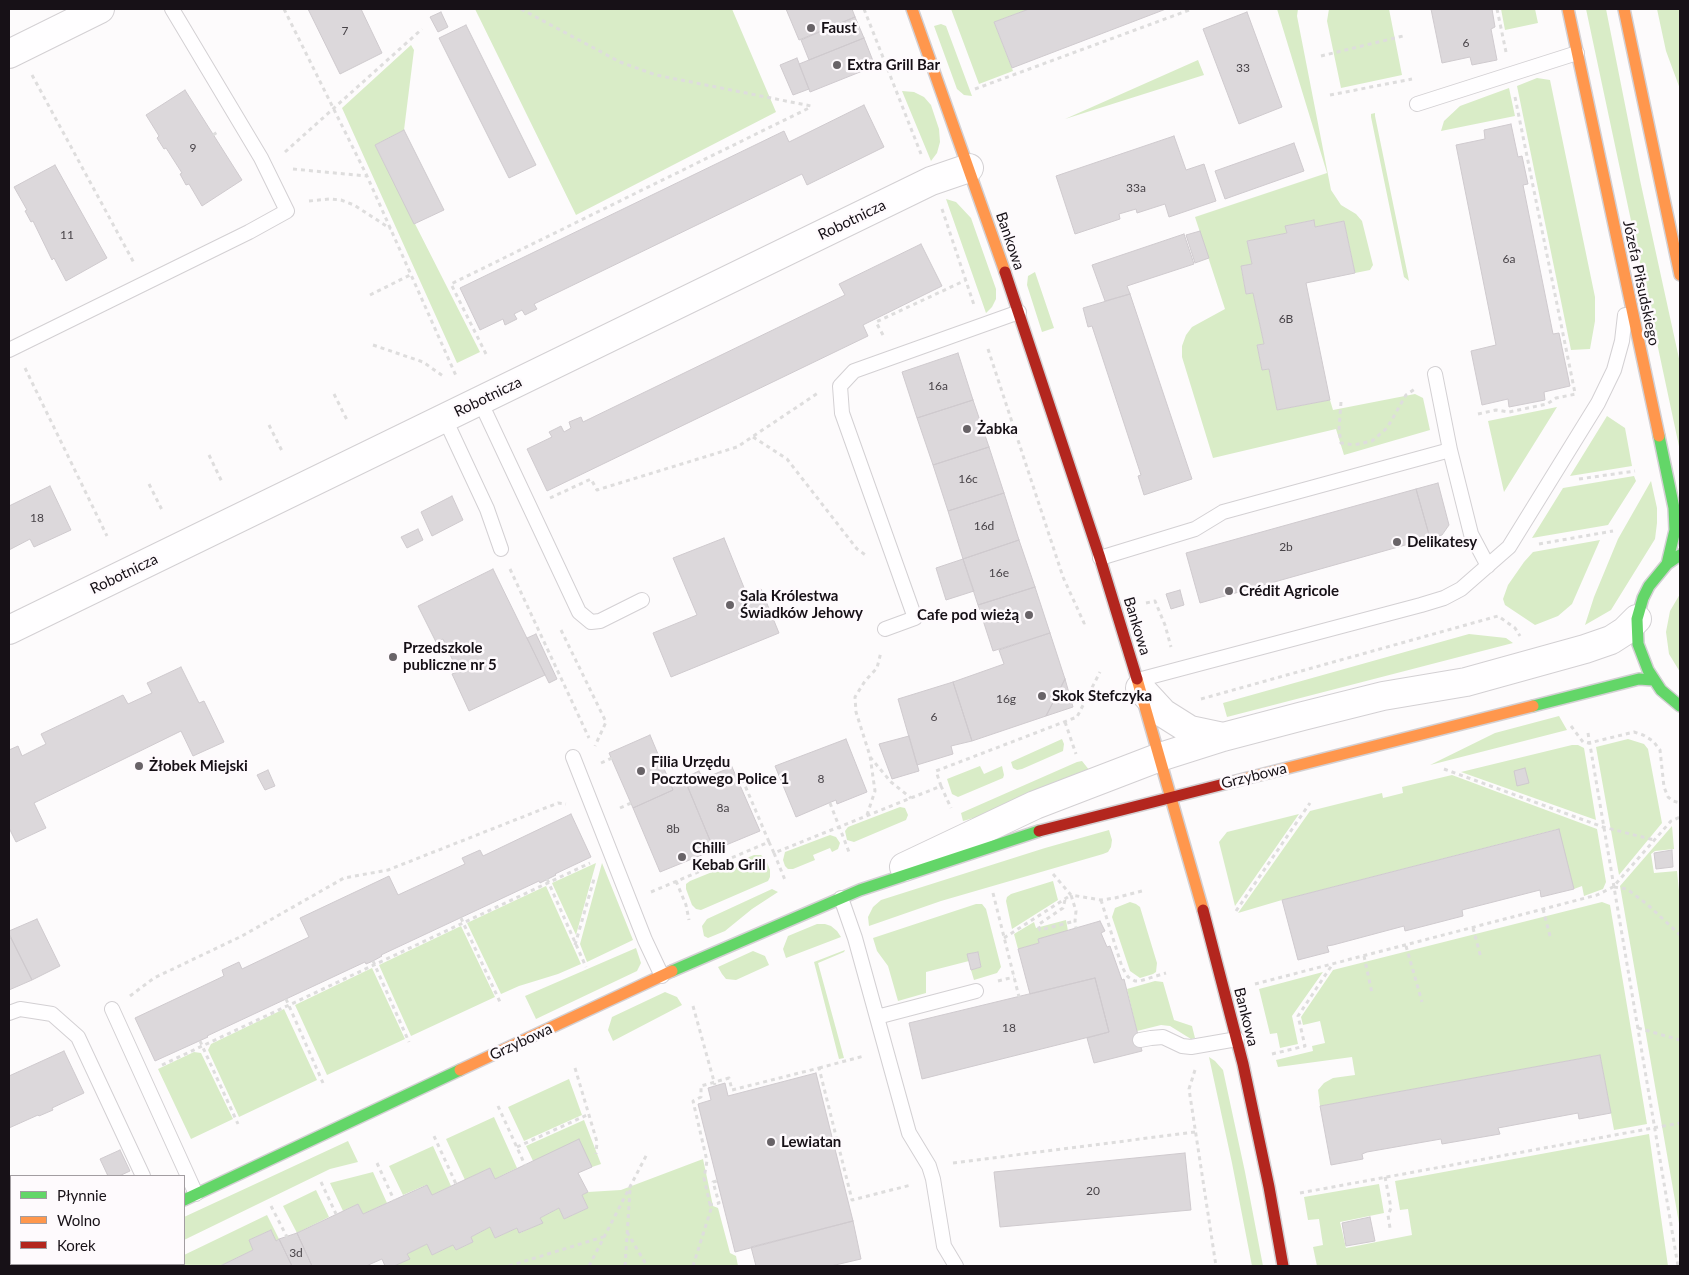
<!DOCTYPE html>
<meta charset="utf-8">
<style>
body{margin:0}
#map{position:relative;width:1689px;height:1275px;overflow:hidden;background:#fdfbfc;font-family:Lato,sans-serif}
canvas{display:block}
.frame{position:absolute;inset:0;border:10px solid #171117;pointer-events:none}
.legend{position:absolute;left:10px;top:1175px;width:175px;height:90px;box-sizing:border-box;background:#fefafd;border:1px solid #a29da1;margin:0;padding:6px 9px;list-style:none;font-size:15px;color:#171117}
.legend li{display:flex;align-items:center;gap:10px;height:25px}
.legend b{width:25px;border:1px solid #a29da1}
</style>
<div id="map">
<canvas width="1689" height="1275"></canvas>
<div class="frame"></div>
<ul class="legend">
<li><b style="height:6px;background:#63d668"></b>Płynnie</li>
<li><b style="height:6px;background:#ff974d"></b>Wolno</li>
<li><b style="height:6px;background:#b3261e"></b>Korek</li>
</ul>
</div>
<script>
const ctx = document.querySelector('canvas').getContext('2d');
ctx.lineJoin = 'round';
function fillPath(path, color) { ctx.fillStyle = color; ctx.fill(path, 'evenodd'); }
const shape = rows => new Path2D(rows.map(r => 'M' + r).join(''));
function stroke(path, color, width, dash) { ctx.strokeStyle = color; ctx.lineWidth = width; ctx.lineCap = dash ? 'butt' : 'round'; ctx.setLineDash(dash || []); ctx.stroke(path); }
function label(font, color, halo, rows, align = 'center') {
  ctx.font = font + ' Lato,sans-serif'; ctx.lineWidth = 5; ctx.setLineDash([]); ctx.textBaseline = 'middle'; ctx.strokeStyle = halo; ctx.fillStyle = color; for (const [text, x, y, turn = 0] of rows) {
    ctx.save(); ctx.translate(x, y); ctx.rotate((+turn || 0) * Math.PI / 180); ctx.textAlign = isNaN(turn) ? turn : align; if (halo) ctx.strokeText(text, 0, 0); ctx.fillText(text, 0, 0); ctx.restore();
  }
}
fillPath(shape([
 [475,9,732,9,776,112,576,215],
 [951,9,1029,9,994,22,1013,71,979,84],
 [1277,9,1298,9,1297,16,1331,190,1341,205,1356,214,1362,221,1373,265,1370,270,1355,273,1344,221,1315,227,1313,220,1286,226,1287,233,1247,241,1252,264,1241,267,1246,294,1253,293,1264,344,1257,345,1262,370,1269,369,1277,410,1330,400,1333,410,1415,394,1423,398,1430,430,1344,455,1336,429,1213,458,1182,357,1182,346,1186,335,1192,327,1225,309,1195,217,1327,173],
 [1329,9,1389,9,1402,75,1341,88,1327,21],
 [1501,9,1535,9,1538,23,1505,30],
 [1586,9,1606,9,1640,180,1680,363,1680,451],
 [1657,9,1680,9,1680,89,1666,51],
 [941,24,946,26,972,96,964,95,957,89,934,26],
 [411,45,414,50,404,130,375,145,480,352,457,363,342,108],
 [1198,60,1204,75,1065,119],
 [1537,78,1550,80,1595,297,1595,321,1590,349,1571,350,1517,86],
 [1509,88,1515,116,1441,131,1444,121,1460,106],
 [902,91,914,92,924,97,931,105,939,129,940,142,937,153,931,161],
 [1375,113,1375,116,1409,281,1404,277,1371,117,1371,114],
 [946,199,956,202,971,218,996,289,996,299,992,307,986,313],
 [1035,272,1054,328,1042,332,1027,285,1028,276],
 [1557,407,1504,492,1488,421],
 [1607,416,1625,428,1632,466,1570,476],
 [1634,476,1636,481,1608,525,1532,538,1563,488],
 [1651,481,1657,508,1657,523,1655,539,1611,610,1585,625,1594,597,1618,539],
 [1600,540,1572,604,1558,616,1535,625,1505,605,1503,599,1508,585,1524,562,1533,552],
 [1680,594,1680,672,1669,654,1666,632,1670,611],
 [1469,634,1506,638,1513,643,1227,717,1223,703],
 [1559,716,1567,730,1430,765,1495,733],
 [1062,739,1064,744,1063,751,1022,769,1017,770,1013,768,1011,762],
 [1628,739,1644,744,1648,749,1662,823,1619,875,1596,747],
 [1572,745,1578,745,1584,748,1596,820,1461,772],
 [1082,761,1090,771,1001,810,963,821,961,813,1077,762],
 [980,766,984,774,1002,766,1004,775,1003,778,958,797,952,794,947,779],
 [1452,775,1597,829,1606,882,1603,889,1584,896,1582,886,1574,889,1558,829,1282,900,1238,913,1310,811,1382,793,1383,798,1403,793,1402,787],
 [900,807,905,808,908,815,906,820,854,842,847,840,845,831,848,827],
 [1299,814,1235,906,1219,842,1227,832],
 [1672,826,1674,849,1655,851,1651,854,1654,873,1677,871,1680,901,1680,1229,1620,886],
 [1109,830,1112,840,1111,847,1108,852,1103,854,941,901,869,926,868,917,873,907,881,900,1045,848],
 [830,835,836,837,840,843,838,849,832,852,830,848,813,855,815,860,793,869,788,869,785,866,783,860,785,852],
 [754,855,761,855,766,860,770,870,770,877,768,881,701,910,696,909,692,905,686,889,686,884,690,881],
 [596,863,576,935,552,883],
 [602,863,633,940,587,962,580,944],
 [1053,881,1058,900,1012,929,1006,901,1007,897,1011,894],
 [546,886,581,964,558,974,519,986,501,994,467,923],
 [772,889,778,892,752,909,725,931,708,938,704,936,702,926,707,919],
 [1130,902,1136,904,1140,907,1157,963,1156,972,1153,974,1140,978,1130,971,1112,917,1115,908],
 [1602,902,1610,905,1647,1124,1614,1130,1600,1055,1320,1106,1318,1090,1324,1083,1333,1078,1355,1075,1352,1057,1278,1067,1276,1060,1313,1051,1312,1046,1325,1043,1320,1021,1303,1025,1301,1017,1333,970],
 [976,904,982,904,986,909,1001,967,997,973,974,980,971,970,981,967,978,952,968,954,969,961,926,972,926,993,898,1001,888,966,877,951,873,938],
 [1066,920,1068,931,1038,939,1039,943,1018,949,1014,934,1034,922,1036,928],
 [817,924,825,924,831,926,837,931,841,937,786,958,783,949,788,936],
 [461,926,495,997,411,1036,379,965],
 [636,948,641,963,637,971,536,1019,525,996],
 [845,950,844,952,818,963,844,1058,839,1059,814,962],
 [753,951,765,956,769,965,736,980,726,979,722,974,718,967],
 [372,968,405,1039,327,1075,295,1005],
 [1323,972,1292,1016,1298,1044,1280,1048,1277,1033,1270,1034,1259,989],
 [1155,981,1163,982,1174,1020,1192,1026,1195,1038,1191,1039,1170,1026,1161,1025,1137,1031,1127,989],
 [665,992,677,997,682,1005,613,1041,608,1030,612,1017],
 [284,1009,317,1080,239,1117,208,1050,211,1044],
 [194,1052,201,1053,233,1119,191,1139,158,1069],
 [1209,1057,1215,1061,1223,1070,1245,1172,1263,1266,1252,1266,1232,1163],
 [569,1079,582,1115,524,1141,508,1107],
 [494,1117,517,1168,495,1179,490,1168,465,1180,446,1139],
 [584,1120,601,1164,592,1167,533,1161,526,1146],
 [1649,1134,1668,1266,1317,1266,1313,1247,1323,1245,1319,1219,1308,1220,1304,1197,1379,1184,1384,1213,1340,1222,1346,1248,1412,1235,1408,1209,1400,1210,1395,1181],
 [348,1141,358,1162,330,1169,184,1240,184,1217],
 [433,1146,451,1186,432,1195,426,1185,403,1195,389,1166],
 [703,1159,713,1206,718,1208,730,1253,736,1256,738,1266,394,1266,409,1259,407,1254,427,1244,432,1255,453,1245,456,1250,473,1242,471,1237,490,1227,495,1238,517,1228,520,1233,542,1223,540,1218,559,1208,564,1219,588,1208,582,1195,588,1192,621,1190],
 [373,1172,387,1203,363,1214,358,1204,343,1211,330,1183],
 [316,1190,329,1217,297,1233,283,1206],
 [267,1215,279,1239,276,1241,271,1230,249,1240,253,1250,220,1266,161,1266,166,1264,184,1264,184,1255],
 [84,1264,135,1264,130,1266,78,1266]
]), '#d9ecc7');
const building = shape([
 [308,9,361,9,382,53,340,74,308,9],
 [786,9,852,9,855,17,799,40,786,9],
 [1029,9,1166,9,1012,68,994,22,1029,9],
 [1431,9,1492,9,1495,27,1491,29,1497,60,1472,65,1470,57,1442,63,1431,9],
 [441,12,448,27,438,32,430,17,441,12],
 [1247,12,1282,107,1239,124,1203,29,1247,12],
 [855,17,864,38,809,60,801,40,855,17],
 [466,25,536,165,509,178,439,38,466,25],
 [864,38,875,66,810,92,799,64,864,38],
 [797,58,809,89,793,95,780,65,797,58],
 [185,90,242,180,202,206,189,184,186,185,180,174,182,173,166,148,164,149,157,138,159,136,146,115,185,90],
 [864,105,884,147,807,185,802,174,534,304,537,309,525,315,522,310,514,314,517,319,505,325,503,319,480,330,460,288,784,131,789,142,864,105],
 [1511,124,1518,157,1522,156,1528,184,1523,185,1553,334,1559,333,1570,386,1544,392,1545,400,1509,407,1508,399,1482,405,1471,351,1496,345,1456,145,1485,139,1484,130,1511,124],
 [404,130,444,210,414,224,375,145,404,130],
 [1174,136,1186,170,1204,164,1216,201,1169,217,1165,204,1137,213,1136,209,1119,214,1120,219,1075,234,1056,176,1174,136],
 [1294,143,1304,171,1225,199,1215,171,1294,143],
 [55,165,107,258,66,281,54,258,52,260,33,221,31,222,25,211,27,210,14,187,55,165],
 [1314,220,1315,227,1344,221,1355,273,1306,283,1330,400,1277,410,1269,369,1262,370,1257,345,1264,344,1253,293,1246,294,1241,266,1252,264,1247,241,1287,233,1285,226,1314,220],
 [1200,231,1209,258,1195,263,1186,235,1200,231],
 [1184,234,1194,264,1127,286,1130,294,1105,301,1092,265,1184,234],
 [921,244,942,286,863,325,868,336,547,491,527,449,552,437,549,432,561,426,564,432,571,428,569,422,581,417,583,422,845,295,839,284,921,244],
 [1130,294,1192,479,1144,495,1138,476,1141,475,1092,326,1088,327,1083,308,1130,294],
 [958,353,973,400,917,418,902,372,958,353],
 [973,400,989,447,933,465,917,418,973,400],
 [989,447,1004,493,948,511,933,465,989,447],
 [1438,483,1449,525,1442,535,1430,538,1416,489,1438,483],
 [50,486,71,530,34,547,30,539,9,550,9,506,50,486],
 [1416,489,1430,538,1200,603,1186,553,1416,489],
 [1004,493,1019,540,963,559,948,511,1004,493],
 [452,496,463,520,432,536,421,512,452,496],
 [418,529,423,540,407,548,401,537,418,529],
 [724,538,747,595,761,589,779,633,671,677,653,633,697,615,673,558,724,538],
 [1019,540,1035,587,978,605,963,559,1019,540],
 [963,559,974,591,946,600,936,568,963,559],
 [493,569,545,675,469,711,452,674,458,672,443,639,436,642,418,606,493,569],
 [1035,587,1050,633,993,651,978,605,1035,587],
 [1180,590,1184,605,1171,609,1166,594,1180,590],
 [1050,633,1065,679,1046,716,972,741,953,682,1004,664,999,650,1050,633],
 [536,634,557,679,549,683,527,638,536,634],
 [181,667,199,703,204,701,224,742,193,756,181,731,34,803,46,828,16,842,9,828,9,750,18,746,22,756,46,744,41,734,123,695,128,704,152,693,147,683,181,667],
 [1065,679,1073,707,1046,716,1065,679],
 [953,682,972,741,951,746,953,754,917,765,898,699,953,682],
 [650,735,673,790,633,808,609,753,650,735],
 [909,736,919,771,892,779,879,744,909,736],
 [846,739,867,792,837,804,836,800,796,817,775,766,846,739],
 [732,767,760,831,714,850,687,785,732,767],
 [1525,768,1529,783,1517,786,1514,771,1525,768],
 [268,770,275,786,265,790,257,775,268,770],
 [699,771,703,779,687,785,684,778,699,771],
 [684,778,714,850,660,872,633,808,673,790,670,783,684,778],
 [571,814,591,857,555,874,556,875,540,883,539,881,381,955,382,956,373,961,366,964,365,962,207,1036,208,1037,155,1061,135,1018,224,976,222,970,239,962,242,969,309,937,300,918,389,876,398,895,465,864,462,858,480,850,483,856,571,814],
 [1559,829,1574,889,1541,897,1540,890,1462,910,1463,916,1405,931,1404,926,1333,945,1327,946,1329,952,1298,960,1282,900,1559,829],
 [1672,850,1673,867,1656,869,1654,853,1672,850],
 [37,919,60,966,32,980,9,934,9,931,37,919],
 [1100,921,1105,931,1101,933,1107,947,1110,946,1122,980,1124,979,1142,1051,1094,1063,1087,1038,1109,1032,1095,978,1030,994,1018,949,1039,943,1038,939,1100,921],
 [11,938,32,980,9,990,9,939,11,938],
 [978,952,981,967,971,970,967,954,978,952],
 [1095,978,1109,1032,922,1079,909,1023,1095,978],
 [64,1051,84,1093,52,1108,53,1110,39,1116,38,1115,9,1128,9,1076,64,1051],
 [1600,1055,1611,1113,1579,1119,1578,1113,1498,1128,1500,1134,1442,1144,1441,1139,1367,1152,1362,1154,1363,1159,1331,1165,1320,1106,1600,1055],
 [816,1073,853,1221,735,1252,698,1104,711,1100,708,1088,725,1083,728,1096,816,1073],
 [579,1139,592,1167,578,1173,588,1192,582,1195,588,1208,564,1219,559,1208,540,1218,543,1223,519,1233,517,1228,495,1238,490,1227,471,1237,473,1242,456,1250,453,1245,432,1255,427,1244,407,1254,410,1259,394,1266,385,1266,382,1259,366,1266,312,1266,297,1233,358,1204,363,1214,427,1185,432,1195,490,1168,495,1179,579,1139],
 [120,1150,130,1171,119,1176,108,1176,100,1159,120,1150],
 [1185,1153,1191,1210,1000,1227,994,1172,1185,1153],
 [1370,1217,1375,1241,1346,1246,1342,1223,1370,1217],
 [853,1221,861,1259,831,1266,756,1266,751,1247,853,1221],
 [271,1230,276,1241,279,1239,292,1266,220,1266,253,1250,249,1240,271,1230],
 [297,1233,312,1266,292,1266,279,1239,297,1233]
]);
fillPath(building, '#dcd8db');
stroke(building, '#cfcace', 1);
const lane = shape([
 [1417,104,1577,53],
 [9,350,249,232,287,211,261,158,172,9],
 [1435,374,1450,450],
 [480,401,579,612,591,622,600,621,642,600],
 [445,419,487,509,501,549],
 [1100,558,1195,529,1223,512,1450,450,1471,534,1488,566],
 [885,629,915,618,842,413,840,386,854,371,1019,312],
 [1138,680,1421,605,1444,598,1461,589,1509,547,1598,403,1614,370,1622,341,1625,315],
 [573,757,645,940,662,976],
 [841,898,855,938,909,1133,929,1166,933,1179,944,1246,956,1266],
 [112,1009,196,1194],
 [9,1013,20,1009,52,1014,78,1037,143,1176],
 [877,1017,976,991],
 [1140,1040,1151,1038,1163,1037,1182,1046,1191,1047,1237,1039]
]);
const street = shape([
 [9,54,100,9],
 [9,630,931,181,969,168],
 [1140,688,1163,713,1190,730,1223,737],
 [904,867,1035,805,1160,757,1223,737,1303,716,1383,696,1466,682,1585,649,1611,640,1625,631,1637,619],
 [43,1266,48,1264]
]);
const fast = shape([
 [1659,436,1674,508,1675,530,1667,564],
 [1680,555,1667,564,1649,586,1643,598,1637,619,1638,644,1648,670,1661,690,1680,706],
 [1533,706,1639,679,1653,680],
 [672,971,860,890,1039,831],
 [184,1200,460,1070]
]);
const slow = shape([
 [912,9,1005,272],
 [1568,9,1659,436],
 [1624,9,1680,275],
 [1137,679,1203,910],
 [1228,783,1533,706],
 [460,1070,672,971]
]);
const jam = shape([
 [1005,272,1100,558,1137,679],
 [1039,831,1228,783],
 [1203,910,1243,1064,1269,1187,1283,1266]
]);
stroke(lane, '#d3d0d3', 16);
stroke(street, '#d3d0d3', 30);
stroke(fast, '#d3d0d3', 14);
stroke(slow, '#d3d0d3', 14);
stroke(jam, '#d3d0d3', 14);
stroke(shape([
 [284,9,367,176,457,378],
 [521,9,620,62,656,75,811,106],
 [864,9,921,154],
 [1497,9,1506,52],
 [1321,56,1403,36],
 [32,75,134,263],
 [975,89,1192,9],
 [1330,95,1412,79],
 [1515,97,1575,393],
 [213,135,219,131],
 [285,152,422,29],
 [293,169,367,176],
 [309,201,330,199,341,200,354,205,391,229],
 [942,209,974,305],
 [370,295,412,274],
 [883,335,876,322,966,280],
 [373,345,423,362,443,376],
 [988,349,1063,577,1084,623,1087,622],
 [486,354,451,284,811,107],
 [25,368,107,536],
 [334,394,348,422],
 [1341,402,1339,429,1341,443,1354,445,1372,441,1387,428,1406,395,1415,389],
 [1478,414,1496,410,1509,412,1547,404,1556,398,1576,394],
 [269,425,283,453],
 [753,437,787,459,857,549,867,556],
 [209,455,222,482],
 [1579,479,1635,471],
 [149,484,162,510],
 [550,498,591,479,597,490,737,447,818,393],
 [1539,544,1613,531],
 [510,569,589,738],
 [1146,603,1155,601,1165,625,1171,647],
 [561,630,606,722,595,746],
 [1201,699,1498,616,1515,628,1520,636],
 [1065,722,1076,754],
 [1571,726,1583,742,1589,743,1634,732,1643,735,1653,741,1660,750,1664,787,1668,797,1673,801,1680,803],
 [1588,733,1678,1266],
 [870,757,891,782,911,798],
 [601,763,612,758],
 [1444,769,1603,827,1654,840],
 [737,778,741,776,769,842],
 [941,786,936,771,1077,717,1100,672],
 [830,803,849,852],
 [620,808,631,803],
 [867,815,875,791,870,756,856,712,855,697,865,681,877,668,881,652],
 [774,853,785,880],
 [1053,874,1071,895,1101,900,1115,898,1142,891],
 [547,879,586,967],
 [676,881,686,905,689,920],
 [1614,887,1627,889,1648,905,1680,935],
 [651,892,769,842,774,853,941,786,951,808],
 [993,893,1019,997],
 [1065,900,1063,908,1038,925,1040,930,1075,921],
 [1101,900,1122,967,1128,977,1135,981,1140,981,1166,973],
 [1543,909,1551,940],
 [1236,911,1310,803],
 [461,918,500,1002],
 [1473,928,1481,958],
 [1004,938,1071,895,1076,911,1075,921,1076,928],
 [575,945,594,879],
 [1406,946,1422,1002],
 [1364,956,1372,993],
 [373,961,409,1042],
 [998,981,1014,977],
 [1255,984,1597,895,1613,887,1671,821,1680,817],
 [130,996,154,978,242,936,344,878,388,870,558,803,566,804],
 [286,999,323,1083],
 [693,1006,715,1085],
 [1638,1028,1680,1040],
 [200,1041,238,1124],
 [1272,1054,1305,1046,1298,1016,1332,965],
 [162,1065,590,863],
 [575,1068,597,1142,596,1154],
 [819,1068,864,1056],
 [1195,1070,1189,1089,1216,1266],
 [498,1106,525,1165],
 [434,1136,456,1184],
 [517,1147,587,1115],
 [377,1163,394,1200],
 [953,1163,1195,1132],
 [1385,1177,1391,1208,1388,1215,1390,1228],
 [321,1182,336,1214],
 [1300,1193,1680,1123],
 [709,1205,719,1203,713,1182,717,1181],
 [271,1206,287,1237],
 [627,1232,647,1266],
 [509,1266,603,1237],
 [589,1266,647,1154],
 [625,1266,630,1190],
 [693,1266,711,1209,704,1178,707,1161,693,1101,701,1097,701,1086,729,1078,732,1090,819,1068,852,1200,911,1185]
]), '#dedddd', 3, [4, 4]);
stroke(lane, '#fffeff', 14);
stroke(street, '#fffeff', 28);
stroke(fast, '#63d668', 11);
stroke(slow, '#ff974d', 11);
stroke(jam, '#b3261e', 11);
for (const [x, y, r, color] of [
 [811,28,5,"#686367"],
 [837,65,5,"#686367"],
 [967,429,5,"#686367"],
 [1397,542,5,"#686367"],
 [1229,591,5,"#686367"],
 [730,605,5,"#686367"],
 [1029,615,5,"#686367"],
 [393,657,5,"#686367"],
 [1042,696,5,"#686367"],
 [139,766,5,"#686367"],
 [641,771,5,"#686367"],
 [682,857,5,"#686367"],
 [771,1142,5,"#686367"]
]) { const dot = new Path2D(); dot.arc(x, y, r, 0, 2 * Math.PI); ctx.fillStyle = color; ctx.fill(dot); stroke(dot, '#fefafd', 2); }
label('12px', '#484348', null, [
 ["7",345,31],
 ["6",1466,43],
 ["33",1243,68],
 ["9",193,148],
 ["33a",1136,188],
 ["11",67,235],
 ["6a",1509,259],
 ["6B",1286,319],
 ["16a",938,386],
 ["16c",968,479],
 ["18",37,518],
 ["16d",984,526],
 ["2b",1286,547],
 ["16e",999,573],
 ["16g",1006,699],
 ["6",934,717],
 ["8",821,779],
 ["8a",723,808],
 ["8b",673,829],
 ["18",1009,1028],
 ["20",1093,1191],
 ["3d",296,1253]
]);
label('bold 15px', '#171117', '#fefafd', [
 ["Faust",821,28],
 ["Extra Grill Bar",847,65],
 ["Żabka",977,429],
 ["Delikatesy",1407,542],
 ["Crédit Agricole",1239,591],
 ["Sala Królestwa",740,596],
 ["Świadków Jehowy",740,613],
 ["Cafe pod wieżą",1019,615,"right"],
 ["Przedszkole",403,648],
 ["publiczne nr 5",403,665],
 ["Skok Stefczyka",1052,696],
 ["Filia Urzędu",651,762],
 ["Pocztowego Police 1",651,779],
 ["Żłobek Miejski",149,766],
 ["Chilli",692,848],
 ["Kebab Grill",692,865],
 ["Lewiatan",781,1142]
], 'left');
label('15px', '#171117', '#fefafd', [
 ["Robotnicza",852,220,-26],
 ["Bankowa",1010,241,71],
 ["Józefa Piłsudskiego",1641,283,78],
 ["Robotnicza",488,397,-26],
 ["Robotnicza",124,574,-26],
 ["Bankowa",1137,626,73],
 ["Grzybowa",1254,776,-14],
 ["Bankowa",1246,1017,76],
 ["Grzybowa",521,1042,-25]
]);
</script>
